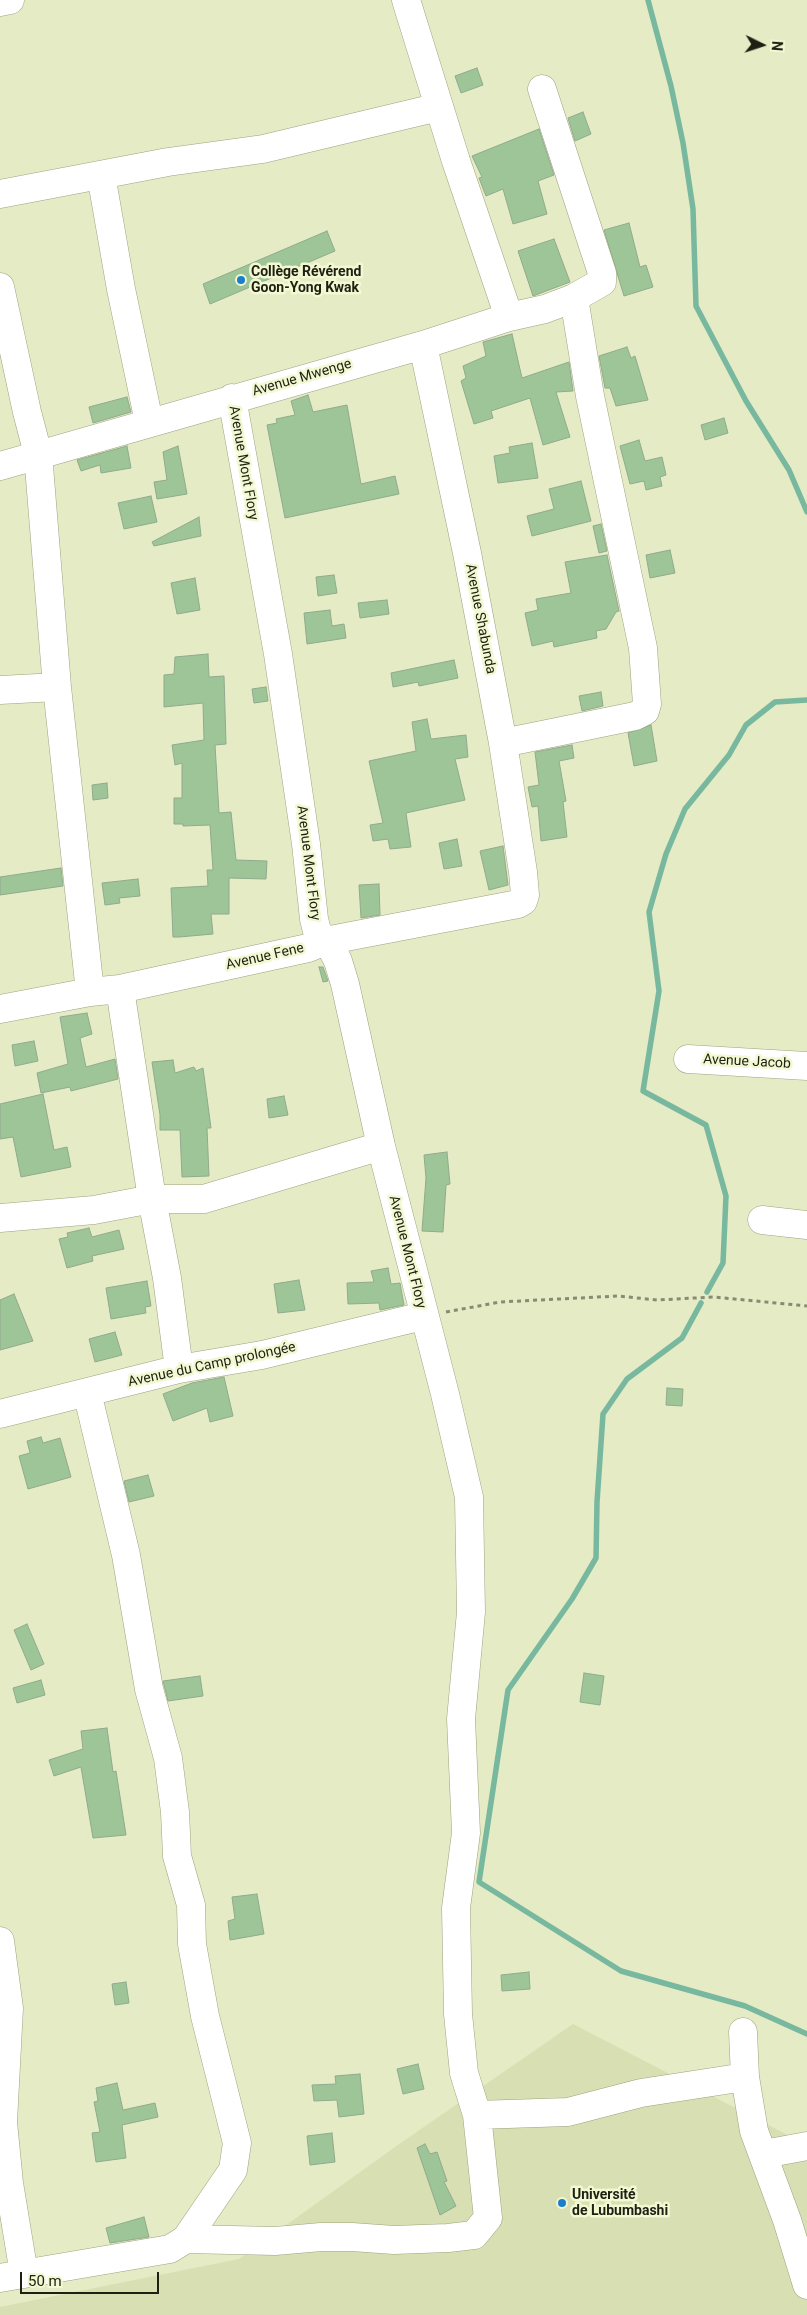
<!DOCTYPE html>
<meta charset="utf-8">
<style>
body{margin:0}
#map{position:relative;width:807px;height:2315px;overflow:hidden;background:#e4ebc5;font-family:Roboto,sans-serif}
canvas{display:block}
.north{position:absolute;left:737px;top:20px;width:50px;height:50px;-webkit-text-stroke:4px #f2f8d2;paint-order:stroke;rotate:94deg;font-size:14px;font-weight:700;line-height:20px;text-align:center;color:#1e2012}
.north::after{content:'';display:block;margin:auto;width:18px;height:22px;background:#1e2012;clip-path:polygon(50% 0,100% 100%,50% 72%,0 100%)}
.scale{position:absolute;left:20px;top:2272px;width:139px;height:22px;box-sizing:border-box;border:2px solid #1e2012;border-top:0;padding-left:6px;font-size:15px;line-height:18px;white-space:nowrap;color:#1e2012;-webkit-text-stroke:4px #f2f8d2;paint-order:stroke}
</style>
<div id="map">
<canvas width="807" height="2315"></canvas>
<div class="north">N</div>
<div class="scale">50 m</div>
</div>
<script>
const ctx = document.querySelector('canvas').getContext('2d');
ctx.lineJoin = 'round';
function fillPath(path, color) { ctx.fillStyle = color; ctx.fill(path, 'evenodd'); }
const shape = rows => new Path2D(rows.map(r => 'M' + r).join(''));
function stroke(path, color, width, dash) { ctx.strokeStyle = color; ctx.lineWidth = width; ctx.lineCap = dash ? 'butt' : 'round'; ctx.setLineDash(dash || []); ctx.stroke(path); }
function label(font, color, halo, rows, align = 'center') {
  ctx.font = font + ' Roboto,sans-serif'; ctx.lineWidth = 5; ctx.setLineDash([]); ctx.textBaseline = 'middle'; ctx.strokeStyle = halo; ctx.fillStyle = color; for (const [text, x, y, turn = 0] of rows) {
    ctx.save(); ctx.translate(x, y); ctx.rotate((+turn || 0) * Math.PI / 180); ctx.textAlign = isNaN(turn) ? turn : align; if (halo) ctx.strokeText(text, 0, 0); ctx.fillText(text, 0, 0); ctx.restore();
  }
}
fillPath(shape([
 [573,2024,807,2145,807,2315,0,2315,0,2307,239,2259,395,2147]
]), '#d8dfb2');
stroke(shape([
 [648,0,671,86,683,143,693,209,696,306,746,401,789,470,807,512],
 [707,1292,723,1263,726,1196,706,1125,643,1091,659,991,649,912,666,854,685,809,729,755,746,725,775,702,807,700],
 [701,1303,682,1338,627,1379,603,1414,597,1502,596,1558,572,1599,508,1690,479,1882,621,1971,745,2006,807,2034]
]), '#77b89f', 5.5);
const building = shape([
 [477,68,483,85,461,93,455,76,477,68],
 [583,112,591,134,575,141,568,118,583,112],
 [539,129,554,175,538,181,547,214,513,224,503,189,486,196,479,178,482,177,472,156,539,129],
 [629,223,640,267,646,265,653,287,624,296,604,230,629,223],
 [327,231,335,251,210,304,203,284,327,231],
 [554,239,570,282,533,296,518,251,554,239],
 [512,334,522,378,569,362,573,391,556,392,570,437,543,445,530,398,491,411,493,418,474,424,461,381,466,378,463,366,486,356,483,342,512,334],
 [627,347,631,358,635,356,648,400,616,406,610,388,605,388,599,356,627,347],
 [308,395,313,412,347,405,361,484,395,476,399,494,285,518,267,425,277,423,276,419,295,415,291,401,308,395],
 [127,397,131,412,93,423,89,407,127,397],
 [724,418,728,433,705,440,701,425,724,418],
 [639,440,645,461,662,457,666,475,660,477,662,486,646,490,644,481,630,484,620,446,639,440],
 [532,443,538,478,498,483,494,456,510,453,509,447,532,443],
 [127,446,131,468,101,473,100,465,81,471,77,460,127,446],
 [178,446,187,494,157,499,154,482,167,480,163,452,178,446],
 [581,481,591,521,532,536,527,516,554,509,549,489,581,481],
 [151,496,157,522,124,529,118,503,151,496],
 [199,517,201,536,154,546,152,542,199,517],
 [601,524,607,551,599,553,593,526,601,524],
 [670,550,675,573,650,578,646,555,670,550],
 [607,555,619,611,616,612,606,629,596,631,597,638,554,647,553,641,532,646,525,613,538,610,536,599,571,593,565,562,607,555],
 [334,575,337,593,318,596,316,577,334,575],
 [195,578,200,610,177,614,171,583,195,578],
 [387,600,389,614,360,618,358,603,387,600],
 [330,610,332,626,344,624,346,638,307,644,304,613,330,610],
 [208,654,209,677,224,676,226,744,215,745,219,813,231,812,236,860,267,861,266,879,229,878,229,914,211,914,213,934,179,937,173,937,171,888,208,886,207,870,213,870,210,825,183,826,183,824,174,824,174,798,182,798,182,763,175,765,172,745,204,740,203,703,164,707,164,675,174,674,175,657,208,654],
 [454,660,458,678,419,686,418,682,393,687,391,673,454,660],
 [266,687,268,701,254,703,252,689,266,687],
 [601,692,603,706,582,711,579,696,601,692],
 [427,719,431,739,466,735,468,757,455,759,465,800,406,813,411,847,390,849,388,839,373,841,370,825,383,823,369,761,416,751,412,722,427,719],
 [651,725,657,761,634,766,628,733,651,725],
 [572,745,574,758,559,761,566,801,563,802,567,837,541,841,538,806,532,807,528,787,539,785,535,752,572,745],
 [107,783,108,798,93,800,92,785,107,783],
 [457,839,462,866,444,869,439,843,457,839],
 [503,846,508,885,489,890,480,851,503,846],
 [61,868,63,886,0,895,0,877,61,868],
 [138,879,140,896,119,898,120,903,105,905,102,883,138,879],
 [379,884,380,915,361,918,359,885,379,884],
 [319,967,323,967,328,981,323,982,319,967],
 [87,1013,92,1034,80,1038,86,1067,115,1059,118,1079,71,1091,70,1087,41,1093,37,1073,68,1064,60,1017,87,1013],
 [34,1041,38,1061,15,1066,12,1045,34,1041],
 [173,1060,175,1073,194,1067,196,1071,203,1068,211,1128,207,1128,209,1176,182,1177,180,1130,160,1130,160,1115,152,1062,173,1060],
 [43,1094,54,1150,67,1147,71,1167,21,1177,13,1137,0,1139,0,1104,43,1094],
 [284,1096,288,1115,269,1118,267,1099,284,1096],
 [447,1152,450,1184,446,1185,443,1232,422,1231,426,1178,424,1155,447,1152],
 [89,1228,92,1237,119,1230,124,1249,92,1256,93,1261,67,1268,59,1239,68,1237,67,1233,89,1228],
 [388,1268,391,1284,400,1283,404,1305,380,1310,379,1303,348,1304,347,1283,374,1282,371,1271,388,1268],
 [299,1280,305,1310,278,1313,274,1284,299,1280],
 [147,1281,151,1306,145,1307,146,1313,111,1319,106,1288,147,1281],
 [14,1294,33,1341,0,1350,0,1300,14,1294],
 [115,1332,122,1355,95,1362,89,1339,115,1332],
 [224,1377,233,1416,210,1422,207,1408,173,1421,163,1394,192,1383,224,1377],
 [667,1388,683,1389,682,1406,666,1405,667,1388],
 [41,1437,43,1443,60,1438,71,1477,28,1489,19,1456,30,1453,27,1441,41,1437],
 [148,1475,154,1496,129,1502,124,1481,148,1475],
 [27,1624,44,1664,31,1670,14,1630,27,1624],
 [584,1673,604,1676,600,1705,580,1702,584,1673],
 [200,1676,203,1696,168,1701,163,1681,200,1676],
 [41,1680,45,1695,17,1703,13,1688,41,1680],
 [107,1728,113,1772,116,1771,126,1835,93,1838,81,1767,54,1776,49,1760,83,1749,81,1731,107,1728],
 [257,1894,264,1934,230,1940,228,1921,235,1919,232,1897,257,1894],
 [529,1972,530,1989,502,1991,501,1975,529,1972],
 [126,1982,129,2003,115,2005,112,1984,126,1982],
 [418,2064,424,2089,403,2094,397,2069,418,2064],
 [360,2074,364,2114,339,2117,337,2100,314,2101,312,2085,336,2084,335,2076,360,2074],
 [117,2083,123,2110,155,2103,158,2117,122,2125,126,2158,96,2162,92,2133,100,2132,94,2102,98,2101,96,2088,117,2083],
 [332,2133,335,2162,310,2165,307,2136,332,2133],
 [425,2144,430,2154,437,2152,447,2181,444,2182,456,2206,440,2215,417,2148,425,2144],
 [144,2217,149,2237,110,2243,106,2228,144,2217]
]);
fillPath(building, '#9ec598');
stroke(building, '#90aa8d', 1);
const minor = shape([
 [406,0,456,161,509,317],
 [0,2,10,0],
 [101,175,121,289,149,422],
 [0,194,168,162,263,149,439,107],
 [0,287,27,412,38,454,57,687,90,992],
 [0,466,423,345,509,317,545,309,574,298,602,282,602,273,542,89],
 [0,690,57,687],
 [503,743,635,716,645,711,647,704,643,648,590,396,574,298],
 [120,989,152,1199,167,1278,179,1369],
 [0,1009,90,992,120,989,308,948,325,941,518,904,523,901,525,895,523,872,503,743,467,553,423,345],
 [688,1059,807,1066],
 [0,1218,94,1210,152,1199,204,1199,381,1146],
 [762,1220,807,1225],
 [0,1414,179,1369,262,1355,423,1316],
 [0,1941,9,2008,3,2122,9,2183,24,2274],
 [743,2032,745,2077,754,2131,787,2220,807,2285],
 [477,2115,568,2112,641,2093,745,2077],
 [764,2154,807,2146],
 [186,2239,275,2241,321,2237,352,2237,394,2240,448,2238,474,2235,488,2218,477,2115,464,2073,458,2014,456,1908,466,1833,461,1719,471,1612,469,1497,445,1394,381,1146,345,984,338,961,332,949,317,931,314,919,306,844,278,654,232,398],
 [0,2278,170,2249,186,2239,233,2170,237,2143,205,2016,192,1944,191,1905,177,1856,175,1812,168,1758,149,1689,126,1555,87,1392]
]);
stroke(minor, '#9da37f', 29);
stroke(shape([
 [446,1312,500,1302,618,1296,657,1300,714,1297,807,1306]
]), '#878c71', 3, [4, 4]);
stroke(minor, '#fff', 28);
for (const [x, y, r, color] of [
 [241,280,5,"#197fca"],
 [562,2203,5,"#197fca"]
]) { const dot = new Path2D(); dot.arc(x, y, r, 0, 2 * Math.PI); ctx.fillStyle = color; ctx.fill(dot); stroke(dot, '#f2f8d2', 2); }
label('bold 14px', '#1e2012', '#f2f8d2', [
 ["Collège Révérend",251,272],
 ["Goon-Yong Kwak",251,288],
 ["Université",572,2195],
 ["de Lubumbashi",572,2211]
], 'left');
label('14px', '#1e2012', '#f2f8d2', [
 ["Avenue Mwenge",302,378,-16],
 ["Avenue Mont Flory",243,463,80],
 ["Avenue Shabunda",480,619,79],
 ["Avenue Mont Flory",308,863,83],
 ["Avenue Fene",265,957,-13],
 ["Avenue Jacob",747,1062,3],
 ["Avenue Mont Flory",407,1252,76],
 ["Avenue du Camp prolongée",212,1365,-12]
]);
</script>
